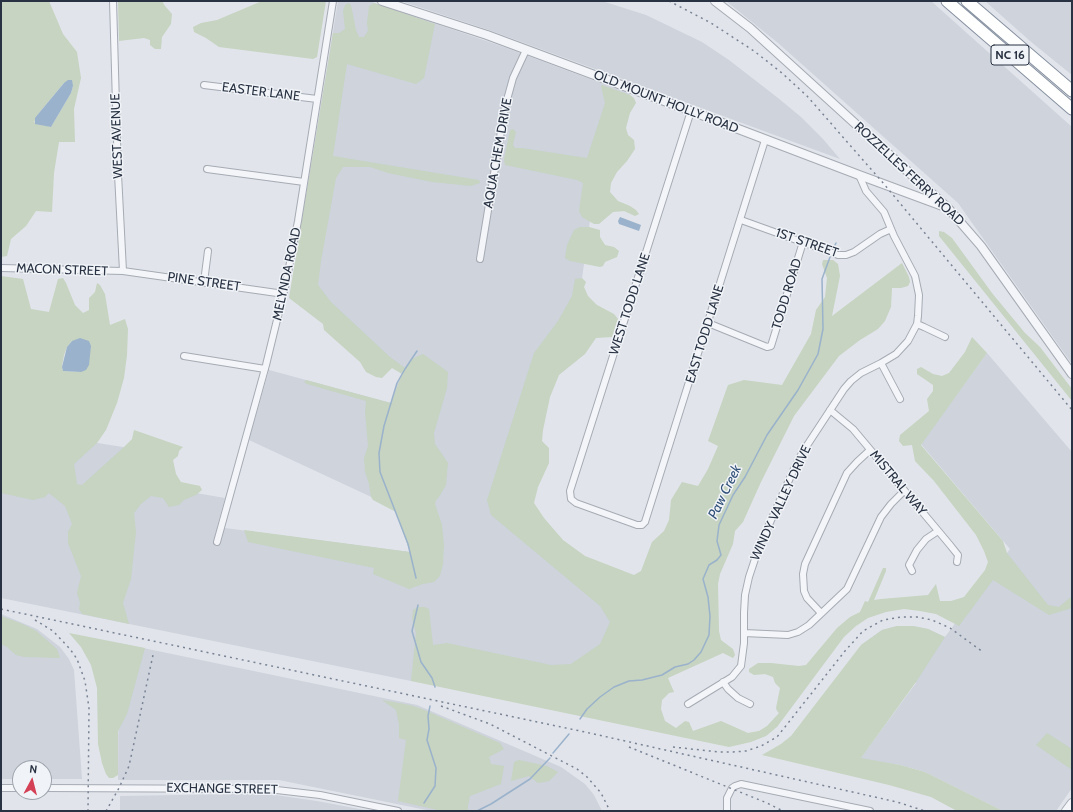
<!DOCTYPE html>
<style>
body{margin:0}
#map{position:relative;width:1073px;height:812px;overflow:hidden;background:#e1e4ea;font-family:Cabin,sans-serif}
canvas{display:block}
.frame{position:absolute;inset:0;border:2px solid #283242;pointer-events:none}
.north{position:absolute;left:12px;top:760px;width:40px;height:40px;box-sizing:border-box;background:#f0f3f7;border:1px solid #a0a6af;border-radius:50%;rotate:7deg;font-size:11px;font-weight:700;line-height:16px;text-align:center;color:#283242}
.north::after{content:'';display:block;margin:auto;width:14px;height:18px;background:#d44156;clip-path:polygon(50% 0,100% 100%,50% 72%,0 100%)}
</style>
<div id="map">
<canvas width="1073" height="812"></canvas>
<div class="frame"></div>
<div class="north">N</div>
</div>
<script>
const ctx = document.querySelector('canvas').getContext('2d');
ctx.lineJoin = 'round';
function fillPath(path, color) { ctx.fillStyle = color; ctx.fill(path, 'evenodd'); }
const shape = rows => new Path2D(rows.map(r => 'M' + r).join(''));
function stroke(path, color, width, dash) { ctx.strokeStyle = color; ctx.lineWidth = width; ctx.lineCap = dash ? 'butt' : 'round'; ctx.setLineDash(dash || []); ctx.stroke(path); }
function label(font, color, halo, rows, align = 'center') {
  ctx.font = font + ' Cabin,sans-serif'; ctx.lineWidth = 3; ctx.setLineDash([]); ctx.textBaseline = 'middle'; ctx.strokeStyle = halo; ctx.fillStyle = color; for (const [text, x, y, turn = 0] of rows) {
    ctx.save(); ctx.translate(x, y); ctx.rotate((+turn || 0) * Math.PI / 180); ctx.textAlign = isNaN(turn) ? turn : align; if (halo) ctx.strokeText(text, 0, 0); ctx.fillText(text, 0, 0); ctx.restore();
  }
}
fillPath(shape([
 [338,1,369,1,504,47,630,94,595,184,572,351,544,355,504,505,652,619,613,669,425,678,411,681,1,598,1,428,136,449,134,434,174,445,161,487,225,498,217,527,410,552,395,508,249,440,269,370,391,403,397,383,403,372,290,295],
 [401,1,602,1,646,15,702,42,729,60,778,98,801,117,823,139,840,159,489,30],
 [726,1,931,1,1072,127,1072,364,958,203,778,43],
 [985,1,1072,1,1072,75,1030,41],
 [987,353,1072,452,1072,788,1056,811,1003,811,925,772,900,765,860,759,916,683,861,645,882,630,897,626,913,626,928,629,945,637,1010,549,921,444],
 [1,614,37,629,60,647,69,659,74,670,82,779,44,779,44,768,20,768,20,779,1,779],
 [119,643,417,705,561,767,585,784,594,795,602,811,431,811,279,780,118,780],
 [241,794,275,795,317,801,370,811,120,811,120,796]
]), '#ced3dc');
fillPath(shape([
 [1,1,49,1,63,34,77,52,81,78,74,109,75,142,59,142,54,173,52,212,36,211,26,226,11,239,7,256,1,257,1,85,2,79,1,78],
 [64,83,73,86,71,93,51,127,34,122,39,113],
 [118,1,162,1,165,6,172,14,171,24,162,37,161,49,155,49,150,45,150,40,144,38,119,41],
 [262,1,326,1,317,57,313,59,219,47,206,38,194,32,193,27,201,23,217,20],
 [349,3,351,5,356,30,359,37,364,37,368,31,367,23,369,6,374,3,435,24,424,78,416,84,347,64,333,156,479,180,480,183,471,186,432,182,388,173,370,167,343,167,336,178,321,261,318,285,331,302,390,357,405,368,411,360,418,356,423,354,448,372,447,388,434,433,435,444,448,463,446,485,439,497,436,500,435,504,442,525,444,545,443,564,440,576,434,582,423,584,409,589,373,574,374,568,248,542,244,530,410,552,396,512,373,500,371,497,369,484,365,471,364,458,368,446,365,412,366,401,307,384,304,382,306,380,391,403,402,374,392,368,382,378,376,377,366,372,360,362,324,330,323,324,289,298,333,33,339,33,345,29,343,11,345,5],
 [602,85,630,95,634,98,636,103,630,113,626,128,628,135,634,140,635,149,627,161,617,172,611,183,610,192,618,201,630,206,636,210,639,214,635,216,624,211,613,212,599,224,594,224,582,217,579,211,583,183,577,180,505,165,504,159,510,130,513,129,516,132,513,145,515,148,522,148,587,158,605,103,601,86],
 [580,227,589,227,600,230,600,237,605,245,614,247,619,251,617,257,605,262,603,266,600,267,570,261,565,258,567,245,574,230],
 [939,231,944,232,952,238,992,293,1025,333,1040,347,1072,389,1072,401,939,236],
 [823,260,833,260,838,264,840,276,832,316,902,263,909,277,910,282,908,286,901,288,892,288,891,307,885,321,878,329,860,340,839,356,794,416,761,482,743,522,735,531,733,544,720,574,718,584,719,631,721,640,733,649,735,655,733,658,723,653,668,678,674,692,669,693,662,700,661,709,665,721,676,728,685,721,689,722,693,731,721,721,748,733,759,731,767,726,779,713,777,711,776,708,780,688,775,683,773,677,765,674,754,675,749,672,749,669,758,663,771,663,799,666,806,665,837,628,850,617,860,612,865,601,868,602,883,568,886,568,886,571,874,600,881,599,928,595,936,584,940,601,951,601,964,597,985,570,988,562,984,551,976,535,934,481,915,461,912,445,903,446,899,441,900,435,929,411,927,399,933,391,933,385,917,374,917,369,921,367,933,374,942,376,949,373,965,352,972,337,987,353,921,445,1003,541,1007,553,1048,605,1059,607,1072,596,1072,608,1049,615,993,580,959,626,936,614,920,611,904,609,886,612,868,618,856,626,844,637,777,727,766,736,751,742,729,747,411,681,416,633,412,618,413,610,418,607,424,607,429,609,433,645,447,643,551,665,571,664,600,644,610,622,600,606,491,515,487,500,534,353,558,321,572,296,575,279,582,278,586,282,584,287,588,296,597,305,614,314,618,319,612,337,596,338,585,354,559,375,550,397,543,430,542,441,549,448,549,463,538,487,534,503,544,518,563,540,585,556,634,575,641,571,652,542,664,531,669,520,671,500,682,482,698,486,708,469,718,446,708,441,728,385,744,380,782,385,811,334,816,310,825,297,827,278,822,264],
 [1,276,23,279,31,309,49,312,58,279,63,278,66,283,75,305,83,313,89,310,89,298,95,292,97,283,100,285,105,294,110,325,125,319,128,329,127,355,124,378,117,403,106,430,97,443,74,464,77,484,82,485,124,447,132,439,134,430,183,447,179,451,178,456,173,460,176,474,181,482,200,486,202,490,196,495,184,500,179,505,169,507,163,498,151,496,141,504,134,513,136,532,131,579,123,603,129,624,82,614,79,609,80,603,77,593,81,576,68,543,68,532,72,524,65,506,49,493,45,497,33,500,1,493],
 [72,341,81,372,63,371,62,366,64,355,67,347],
 [1,616,20,623,35,630,57,649,60,658,24,657,16,655,7,647,1,644],
 [897,626,913,626,928,629,945,637,916,682,861,758,900,765,925,772,1003,811,957,811,931,797,889,785,762,755,781,744,791,736,861,645,882,630],
 [69,633,145,648,127,714,118,731,118,775,113,778,109,778,106,774,102,763,98,744,97,688,91,665,81,647],
 [382,700,410,705,422,709,500,743,504,749,489,757,491,764,504,766,501,784,470,796,468,806,468,811,442,811,398,801,406,740,399,738,399,724,396,710],
 [1047,733,1072,749,1072,770,1036,745],
 [519,760,547,766,558,772,549,781,538,783,529,776,511,781,514,762]
]), '#c6d4c1');
fillPath(shape([
 [68,80,72,80,73,86,71,93,51,127,35,124,35,118,39,113,64,83],
 [620,217,641,225,639,231,619,224,618,221],
 [80,338,89,341,91,346,89,365,86,370,81,372,63,371,62,367,67,347,72,341]
]), '#9ab2cb');
stroke(shape([
 [833,249,836,243],
 [416,578,408,544,380,472,379,453,384,426,397,383,405,369,417,351],
 [418,605,412,631,421,662,432,678,435,687],
 [580,719,587,709,600,697,614,687,629,681,642,680,662,675,675,667,688,664,694,660,701,652,709,635,710,616,708,597,703,579,709,565,717,560,721,555,717,541,719,525,733,495,745,477,767,435,798,390,818,354,823,329,822,279,830,257],
 [553,753,569,734],
 [424,803,435,786,436,768,427,740,429,729,428,716,430,706],
 [477,811,491,804,530,779,550,758]
]), '#9ab2cb', 1.5);
const minor = shape([
 [113,1,118,174,123,271],
 [204,85,317,99],
 [691,111,570,491,571,499,576,503,637,525,642,525,645,522,765,140],
 [207,169,304,182],
 [741,220,838,255,846,255,854,252,880,234,891,229],
 [480,259,505,107,513,78,526,50],
 [1,268,123,271,284,294],
 [204,282,208,251],
 [708,323,767,347,771,346,803,242],
 [917,324,924,327,945,337],
 [184,356,265,369],
 [881,363,900,399],
 [830,410,853,429,950,545,958,555,957,562],
 [217,542,266,365,286,283,298,221,333,1],
 [912,571,909,565,917,550,926,539,938,531],
 [821,613,807,598,804,591,803,574,805,564,847,473,857,462,870,450],
 [744,633,788,635,798,632,809,625,847,589,881,517,891,504,904,491],
 [723,682,728,689,738,698,750,704],
 [688,704,732,677,741,666,744,643,744,613,745,595,749,577,759,547,794,469,802,453,844,389,851,381,861,373,881,363,896,354,908,341,917,324,918,316,919,295,915,276,894,236,884,212,866,191,859,175],
 [1,788,20,788],
 [44,788,268,789,320,795,398,811],
 [727,811,727,798,732,788,735,786,741,784,870,811]
]);
const tertiary = shape([
 [382,1,487,35,691,111,859,175,948,208],
 [715,1,750,28,948,208,981,246,1072,374],
 [1066,811,1072,803]
]);
const trunk = shape([
 [947,1,1072,109],
 [967,1,1072,91]
]);
stroke(minor, '#a6abb4', 8);
stroke(tertiary, '#a6abb4', 10);
stroke(trunk, '#8791a1', 13);
stroke(minor, '#f4f5f8', 6);
stroke(tertiary, '#f4f5f8', 8);
stroke(trunk, '#fff', 11);
stroke(shape([
 [669,1,711,23,754,51,782,73,807,96,884,184,1072,410],
 [1,609,585,732,897,802,925,811],
 [35,620,53,631,70,649,77,659,85,681,89,708,88,811],
 [441,706,490,724,577,769,587,777,601,793,610,811],
 [629,747,767,803,783,811],
 [673,747,719,752,733,752,746,751,761,746,777,737,845,651,863,631,883,620,901,617,917,617,932,620,950,628,983,652],
 [106,811,119,788,129,766,153,655]
]), '#798394', 1.5, [2, 4]);
for (const [x, y, w] of [
 [1010,55,38]
]) { const box = new Path2D(); box.roundRect(x - w / 2, y - 10, w, 20, 3); ctx.fillStyle = '#f0f3f7'; ctx.fill(box); stroke(box, '#283242', 1); }
label('bold 12px', '#283242', null, [
 ["NC 16",1010,55]
]);
label('13px', '#283242', '#f0f3f7', [
 ["EASTER LANE",261,92,7],
 ["OLD MOUNT HOLLY ROAD",666,102,21],
 ["WEST AVENUE",117,136,-92],
 ["AQUA CHEM DRIVE",498,153,-80],
 ["ROZZELLES FERRY ROAD",909,174,43],
 ["1ST STREET",807,243,19],
 ["MACON STREET",62,270,2],
 ["MELYNDA ROAD",287,274,-78],
 ["PINE STREET",204,282,8],
 ["TODD ROAD",787,294,-73],
 ["WEST TODD LANE",630,304,-72],
 ["EAST TODD LANE",705,334,-73],
 ["MISTRAL WAY",898,483,50],
 ["WINDY VALLEY DRIVE",781,503,-65],
 ["EXCHANGE STREET",222,789,1]
]);
label('italic 14px', '#315078', '#f0f3f7', [
 ["Paw Creek",725,492,-64]
]);
</script>
